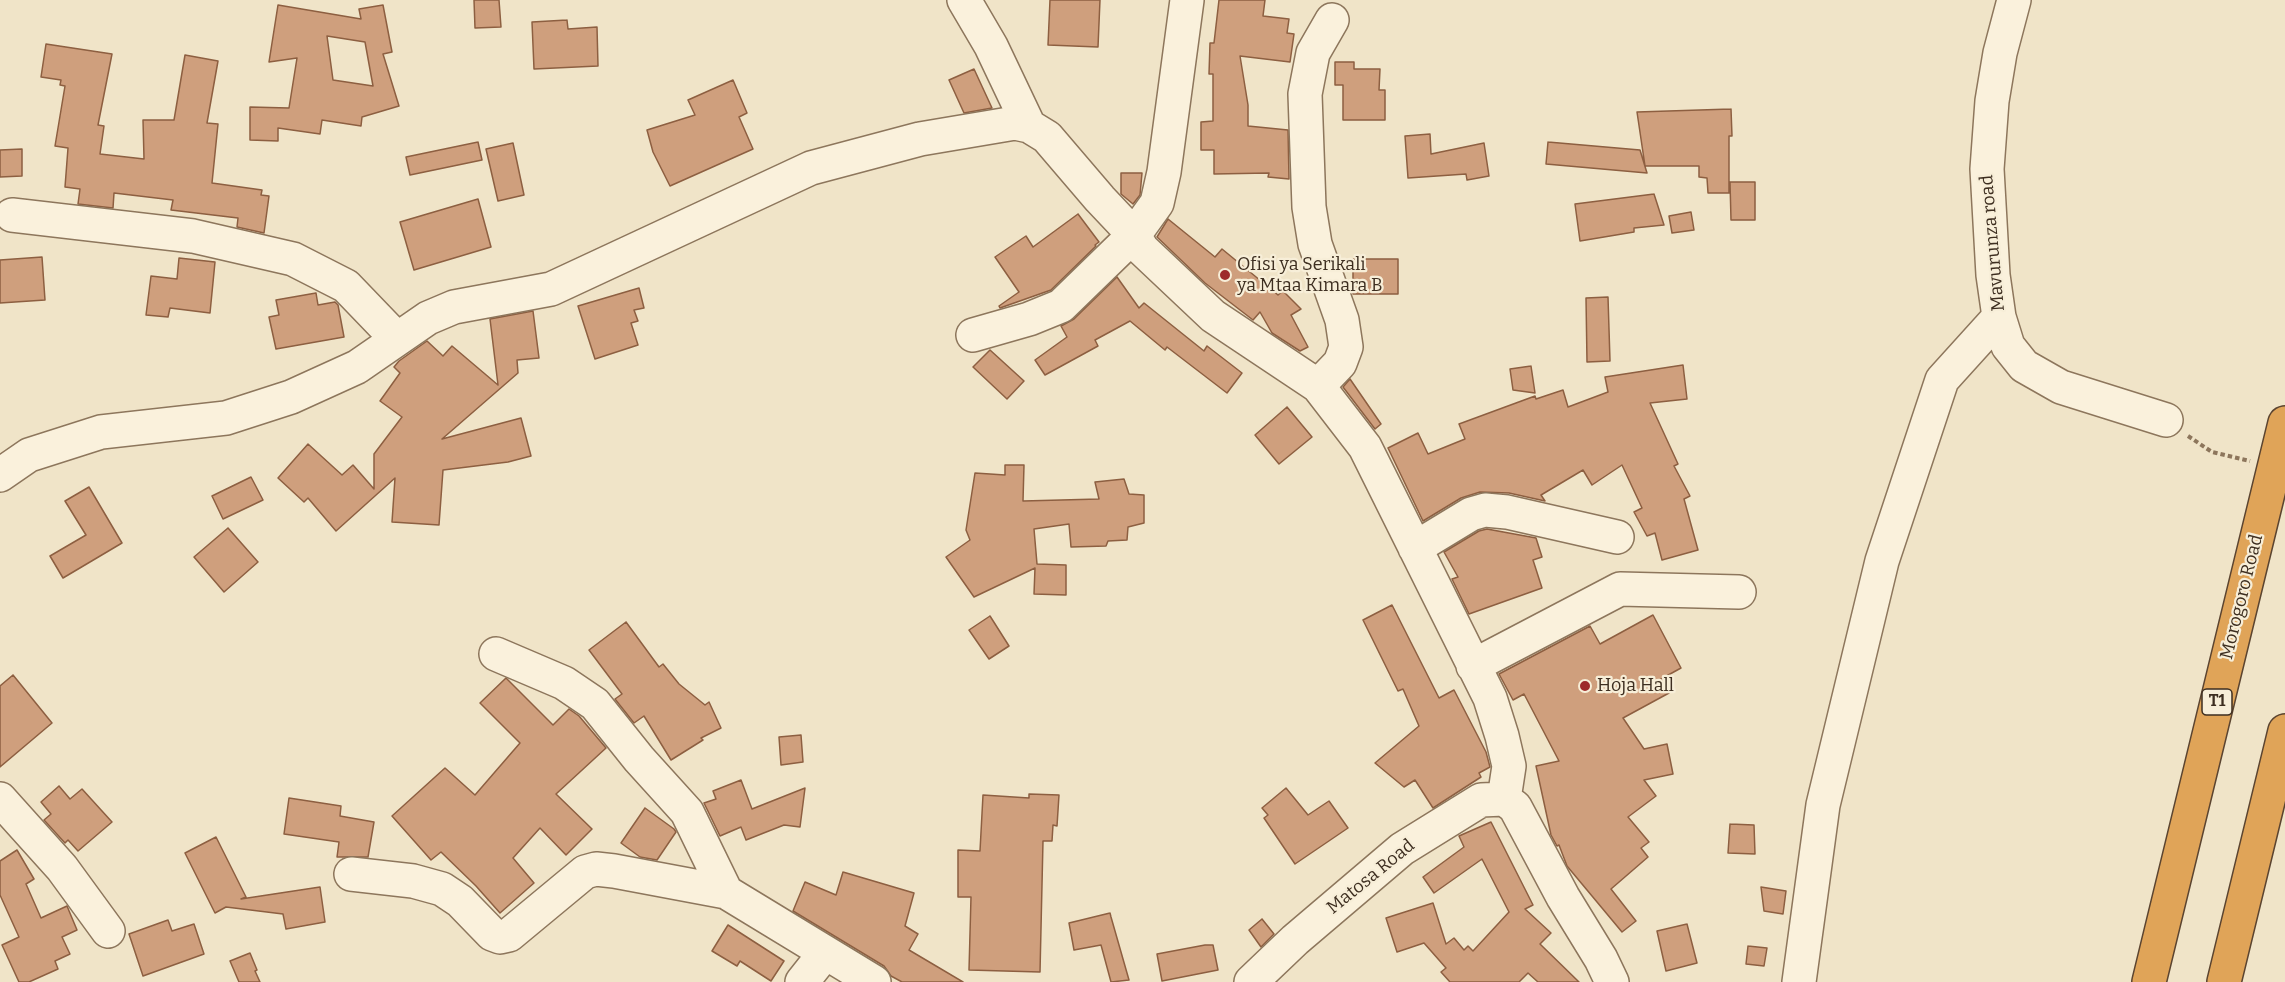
<!DOCTYPE html>
<style>
body{margin:0}
canvas{display:block;background:#f0e4c8}
</style>
<canvas width="2285" height="982"></canvas>
<script>
const ctx = document.querySelector('canvas').getContext('2d');
ctx.lineJoin = 'round';
function fillPath(path, color) { ctx.fillStyle = color; ctx.fill(path, 'evenodd'); }
const shape = rows => new Path2D(rows.map(r => 'M' + r).join(''));
function stroke(path, color, width, dash) { ctx.strokeStyle = color; ctx.lineWidth = width; ctx.lineCap = dash ? 'butt' : 'round'; ctx.setLineDash(dash || []); ctx.stroke(path); }
function label(font, color, halo, rows, align = 'center') {
  ctx.font = font + ' Bitter,serif'; ctx.lineWidth = 4.5; ctx.setLineDash([]); ctx.textBaseline = 'middle'; ctx.strokeStyle = halo; ctx.fillStyle = color; for (const [text, x, y, turn = 0] of rows) {
    ctx.save(); ctx.translate(x, y); ctx.rotate((+turn || 0) * Math.PI / 180); ctx.textAlign = isNaN(turn) ? turn : align; if (halo) ctx.strokeText(text, 0, 0); ctx.fillText(text, 0, 0); ctx.restore();
  }
}
const building = shape([
 [474,0,499,0,501,27,475,28,474,0],
 [1050,0,1100,0,1098,47,1048,45,1050,0],
 [1219,0,1265,0,1263,16,1289,19,1287,33,1294,34,1290,62,1240,56,1248,105,1248,126,1288,130,1289,179,1268,177,1269,173,1214,174,1214,150,1201,150,1201,122,1213,121,1213,74,1209,74,1210,43,1214,43,1219,0],
 [278,5,361,19,359,9,383,5,392,52,383,54,399,106,362,117,361,126,322,120,320,134,278,128,278,141,250,140,250,107,289,108,297,58,269,62,278,5],
 [327,36,365,42,373,86,333,80,327,36],
 [567,20,568,29,597,27,598,66,534,69,532,22,567,20],
 [46,44,112,54,98,125,104,126,100,154,144,159,143,120,174,120,185,55,218,61,207,123,218,124,212,183,262,190,261,195,269,196,264,233,237,227,238,218,171,210,173,200,114,193,113,208,78,204,80,189,65,187,68,148,55,146,65,86,60,85,61,80,41,77,46,44],
 [1335,62,1354,62,1354,69,1380,69,1379,90,1385,90,1385,120,1343,120,1343,85,1335,85,1335,62],
 [974,69,992,108,964,113,949,80,974,69],
 [733,80,747,113,739,117,753,149,670,186,653,152,647,130,695,115,688,100,733,80],
 [1731,109,1732,136,1729,136,1729,193,1708,193,1707,178,1699,177,1699,166,1645,166,1637,112,1731,109],
 [1430,134,1431,154,1484,143,1489,176,1467,180,1466,174,1408,178,1405,136,1430,134],
 [478,142,482,160,410,175,406,157,478,142],
 [1548,142,1640,150,1647,173,1546,164,1548,142],
 [513,143,524,195,498,201,486,149,513,143],
 [22,149,22,176,0,177,0,150,22,149],
 [1121,173,1142,173,1140,195,1133,204,1121,194,1121,173],
 [1730,182,1755,182,1755,220,1731,220,1730,182],
 [1654,194,1664,225,1634,228,1634,232,1580,241,1575,204,1654,194],
 [478,199,491,247,414,270,400,222,478,199],
 [1691,212,1694,230,1672,233,1669,216,1691,212],
 [1078,214,1099,242,1095,245,1096,246,1051,290,1000,308,999,306,1019,292,995,257,1026,236,1033,247,1078,214],
 [1168,219,1215,257,1222,249,1278,295,1283,291,1301,309,1291,315,1308,347,1300,351,1272,333,1260,312,1253,320,1205,283,1157,237,1168,219],
 [42,257,45,300,0,303,0,260,42,257],
 [179,258,215,262,210,313,170,308,168,317,146,315,151,276,177,279,179,258],
 [1353,259,1398,259,1398,294,1353,294,1353,259],
 [1117,277,1139,308,1144,303,1204,351,1207,346,1242,373,1227,393,1167,347,1165,350,1130,321,1095,340,1098,346,1045,375,1035,360,1067,337,1061,326,1074,319,1117,277],
 [639,288,644,308,634,310,638,321,631,323,638,345,595,359,578,306,639,288],
 [316,293,318,305,335,302,338,305,344,337,276,349,269,317,279,315,276,300,316,293],
 [1608,297,1610,361,1587,362,1586,298,1608,297],
 [533,311,539,358,517,360,518,373,442,439,521,418,531,456,508,462,443,470,439,525,392,522,395,478,336,531,308,498,304,502,278,478,308,444,342,475,353,465,374,489,374,454,402,417,380,401,400,373,394,367,399,361,427,341,443,356,452,346,498,385,490,319,533,311],
 [990,350,1024,381,1007,399,973,367,990,350],
 [1683,365,1687,399,1650,403,1678,464,1674,466,1690,496,1684,499,1698,550,1662,560,1655,533,1647,536,1634,512,1642,508,1622,465,1592,485,1583,470,1541,495,1545,501,1509,493,1480,492,1461,498,1423,521,1388,448,1418,433,1428,454,1465,439,1459,424,1535,396,1536,399,1563,390,1568,407,1608,392,1605,377,1683,365],
 [1531,366,1535,393,1513,390,1510,369,1531,366],
 [1350,379,1381,424,1375,429,1343,387,1350,379],
 [1287,407,1312,437,1279,464,1255,435,1287,407],
 [1005,465,1024,465,1023,501,1099,499,1095,482,1124,479,1129,494,1144,495,1144,523,1128,527,1127,540,1108,541,1106,546,1071,547,1069,524,1034,529,1037,564,1066,565,1066,595,1034,594,1035,568,974,597,946,557,970,540,966,530,975,473,1005,475,1005,465],
 [251,477,263,500,223,519,212,496,251,477],
 [89,487,122,543,63,578,50,556,86,535,65,501,89,487],
 [228,528,258,562,224,592,194,557,228,528],
 [1487,529,1536,538,1542,557,1533,560,1542,588,1469,614,1452,579,1458,577,1444,552,1479,531,1487,529],
 [1392,605,1439,698,1454,690,1486,752,1490,767,1479,773,1481,777,1433,808,1415,780,1404,787,1375,763,1419,726,1403,689,1398,691,1363,620,1392,605],
 [1653,615,1681,668,1661,679,1669,693,1623,718,1644,749,1667,744,1673,774,1644,780,1656,796,1628,817,1649,842,1641,848,1648,857,1611,889,1636,921,1622,932,1567,866,1559,845,1557,846,1551,835,1536,766,1559,761,1524,694,1513,700,1499,674,1590,626,1600,644,1653,615],
 [990,616,1009,646,989,659,969,630,990,616],
 [626,622,659,667,663,664,679,684,705,705,709,702,721,728,701,738,703,740,671,760,644,716,634,723,615,699,622,694,589,650,626,622],
 [13,675,52,723,0,767,0,686,13,675],
 [506,678,553,725,569,709,579,716,606,748,556,794,592,829,566,855,540,828,513,858,534,883,500,913,476,886,441,852,431,860,392,816,445,768,475,795,520,743,480,703,506,678],
 [801,735,803,762,781,765,779,737,801,735],
 [741,780,752,809,805,788,800,827,784,825,746,840,741,827,720,836,704,803,716,799,713,791,741,780],
 [59,786,70,799,82,789,112,822,78,851,68,840,65,843,44,820,51,814,41,802,59,786],
 [1286,788,1308,815,1329,801,1348,828,1295,864,1264,818,1268,815,1262,808,1286,788],
 [1029,794,1059,795,1057,826,1053,825,1052,841,1043,841,1040,972,969,970,971,897,958,897,958,850,980,851,983,795,1029,798,1029,794],
 [289,798,341,806,340,816,374,822,368,857,337,857,339,842,284,834,289,798],
 [645,808,674,829,676,832,657,860,640,857,621,843,645,808],
 [1491,822,1533,905,1525,909,1551,933,1540,944,1579,982,1538,982,1528,973,1519,982,1450,982,1441,972,1446,968,1424,943,1397,952,1386,918,1433,903,1446,944,1454,938,1464,950,1468,946,1473,951,1509,912,1482,859,1434,893,1423,877,1464,847,1459,836,1491,822],
 [1730,824,1754,825,1755,854,1728,853,1730,824],
 [216,837,246,897,241,899,320,887,325,922,286,929,283,914,226,907,215,913,185,853,216,837],
 [17,850,34,879,26,884,41,918,67,906,77,930,62,937,70,954,55,961,58,969,29,982,19,982,2,945,19,937,0,895,0,861,17,850],
 [843,872,914,893,905,926,918,934,909,950,963,982,902,982,891,976,884,966,793,911,805,882,836,895,843,872],
 [1761,887,1786,891,1783,914,1764,911,1761,887],
 [1110,913,1111,917,1129,980,1111,982,1101,945,1074,950,1069,923,1110,913],
 [1262,919,1274,934,1261,947,1249,930,1262,919],
 [168,920,172,931,194,924,204,954,143,976,129,934,168,920],
 [1687,924,1697,963,1666,971,1657,931,1687,924],
 [728,925,784,961,771,981,740,961,737,966,712,951,728,925],
 [1205,945,1213,945,1218,970,1162,981,1157,954,1205,945],
 [1748,946,1767,948,1764,966,1746,964,1748,946],
 [250,953,257,970,255,971,260,982,239,982,230,961,250,953]
]);
fillPath(building, '#cf9f7d');
stroke(building, '#8d5f41', 1.5);
const minor = shape([
 [964,0,991,46,1029,126],
 [2014,0,2000,53,1992,101,1987,169,1993,275,1999,317,2008,346,2024,366,2061,387,2166,420],
 [12,215,193,236,293,259,346,286,397,339],
 [973,335,1029,319,1061,306,1134,235,1157,203,1164,172,1187,0],
 [1318,386,1340,363,1346,347,1342,320,1315,244,1309,207,1305,94,1313,53,1332,20],
 [0,475,29,455,101,432,226,418,291,397,357,367,428,318,454,307,551,289,811,168,920,139,1015,123,1029,126,1047,137,1100,199,1134,235,1142,249,1213,316,1318,386,1365,447,1490,698,1502,736,1509,766,1504,799],
 [1415,548,1471,514,1485,510,1507,512,1617,537],
 [496,654,564,683,595,704,639,759,687,812,726,892],
 [1473,666,1620,589,1739,592],
 [0,799,62,868,108,931],
 [1504,799,1515,807,1563,897,1601,959,1612,982],
 [351,874,413,881,442,889,460,901,492,934,500,937,509,935,585,872,596,869,614,871,726,892,874,982],
 [802,982,825,953],
 [1251,982,1295,940,1402,849,1481,800,1504,799],
 [1799,982,1823,805,1882,561,1942,380,1999,317]
]);
const highway = shape([
 [2149,982,2285,423],
 [2224,982,2285,731]
]);
stroke(minor, '#8d765c', 36);
stroke(highway, '#5b4430', 36);
stroke(shape([
 [2188,436,2212,452,2250,461]
]), '#8d765c', 4, [4.5, 3]);
stroke(minor, '#faf1dc', 33);
stroke(highway, '#e0a458', 33);
for (const [x, y, r, color] of [
 [1225,275,6,"#9e2a2b"],
 [1585,686,6,"#9e2a2b"]
]) { const dot = new Path2D(); dot.arc(x, y, r, 0, 2 * Math.PI); ctx.fillStyle = color; ctx.fill(dot); stroke(dot, '#f7eed8', 2); }
for (const [x, y, w] of [
 [2217,702,30]
]) { const box = new Path2D(); box.roundRect(x - w / 2, y - 13, w, 26, 4.5); ctx.fillStyle = '#f7eed8'; ctx.fill(box); stroke(box, '#3d2e20', 1.5); }
label('bold 16px', '#3d2e20', null, [
 ["T1",2217,702]
]);
label('18px', '#3d2e20', '#f7eed8', [
 ["Mavurunza road",1993,243,-95],
 ["Morogoro Road",2242,597,-76],
 ["Matosa Road",1371,877,-39]
]);
label('18px', '#3d2e20', '#f7eed8', [
 ["Ofisi ya Serikali",1237,265],
 ["ya Mtaa Kimara B",1237,286],
 ["Hoja Hall",1597,686]
], 'left');
</script>
